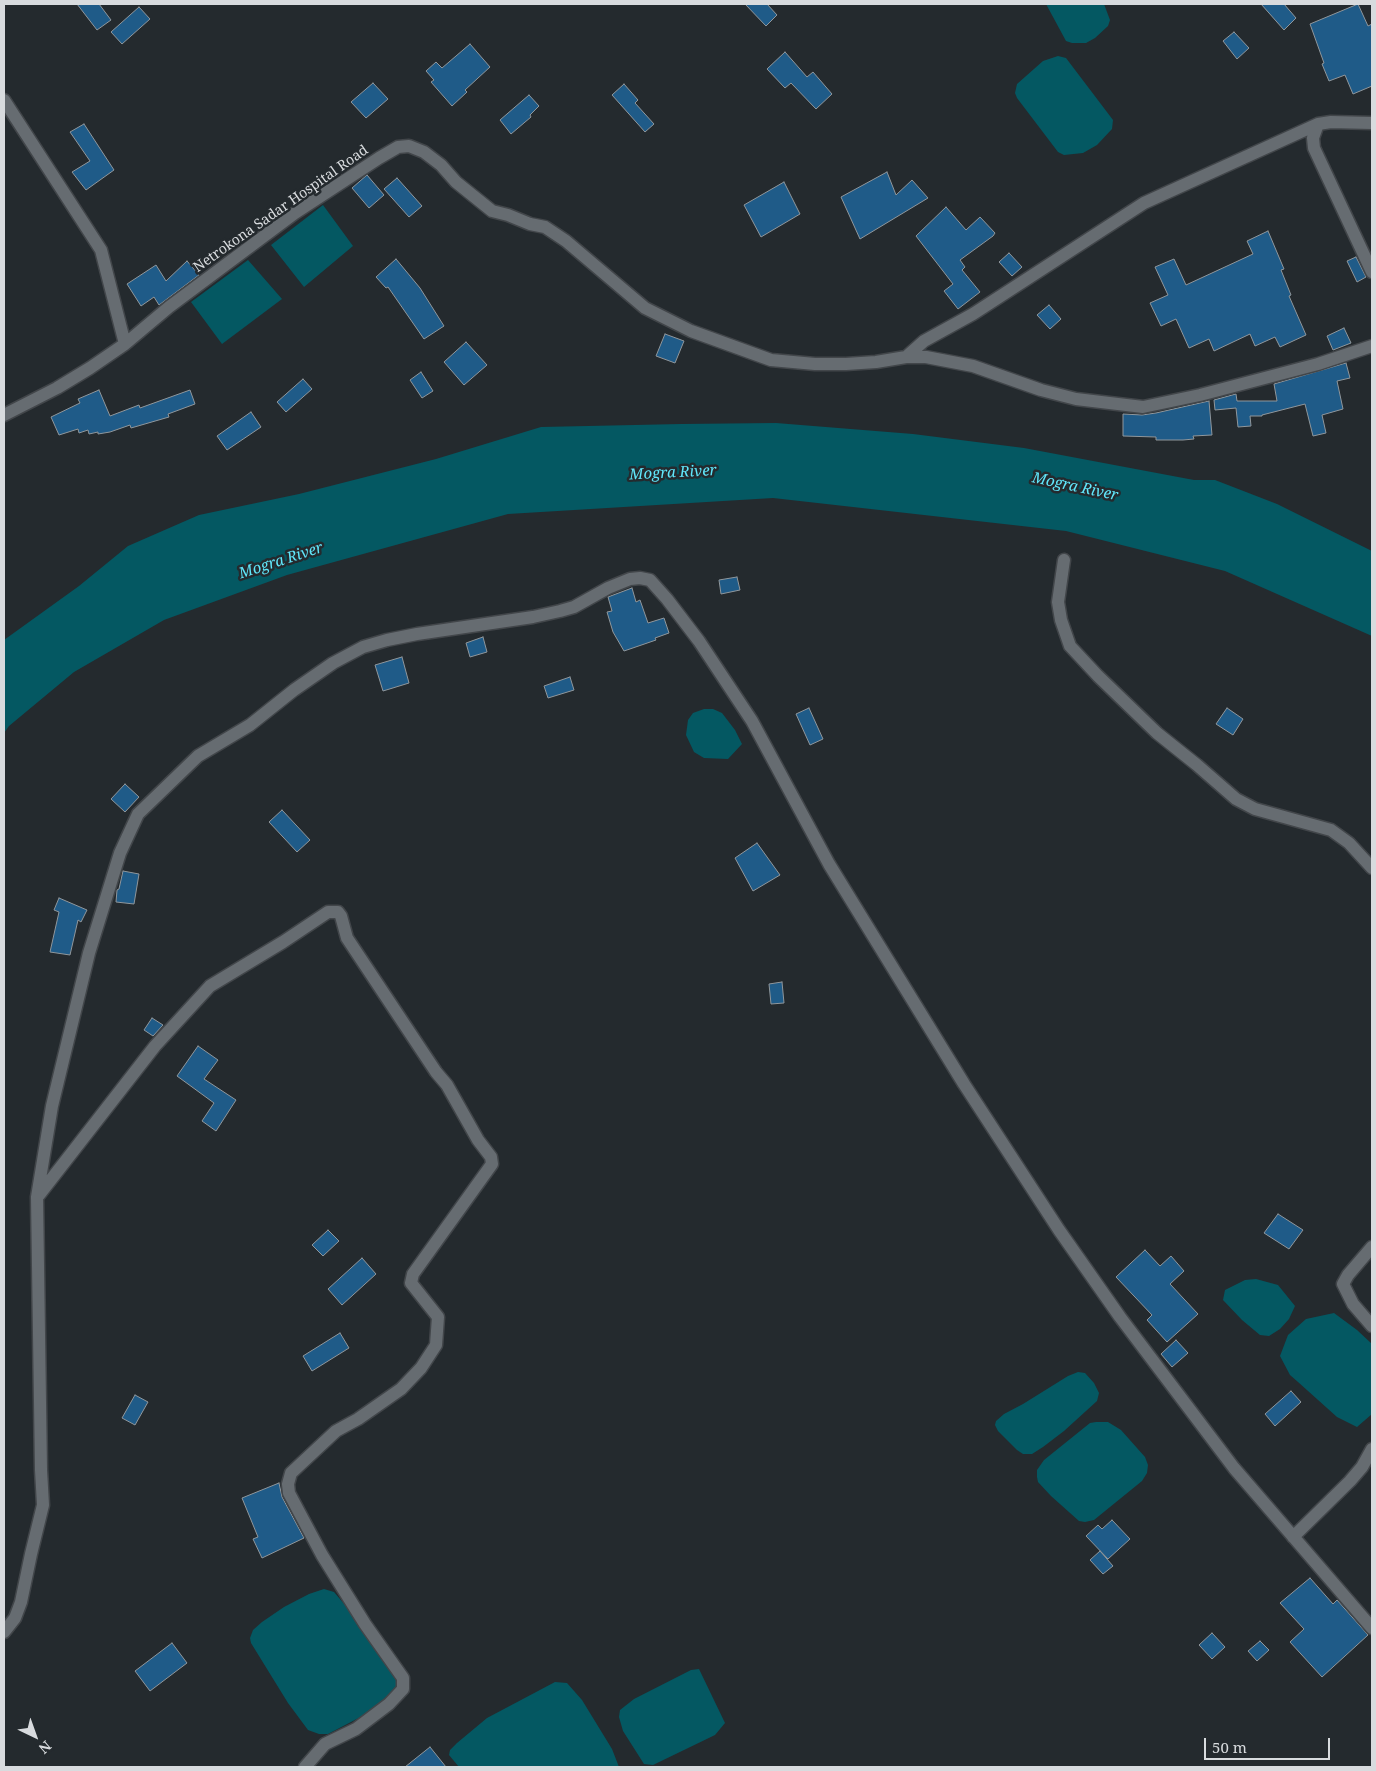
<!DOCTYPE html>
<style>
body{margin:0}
#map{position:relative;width:1376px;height:1771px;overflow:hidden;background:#242a2e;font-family:"Noto Serif",serif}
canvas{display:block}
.frame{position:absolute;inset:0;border:5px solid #d8dbde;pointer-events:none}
.north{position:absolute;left:10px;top:1711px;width:50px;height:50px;-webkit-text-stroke:4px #242a2e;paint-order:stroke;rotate:138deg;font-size:14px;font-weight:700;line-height:20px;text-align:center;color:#d8dbde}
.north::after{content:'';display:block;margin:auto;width:18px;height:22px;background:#d8dbde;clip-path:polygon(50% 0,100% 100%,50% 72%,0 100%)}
.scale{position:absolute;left:1204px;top:1738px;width:126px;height:22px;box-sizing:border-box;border:2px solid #d8dbde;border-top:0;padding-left:6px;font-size:15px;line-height:18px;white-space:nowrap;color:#d8dbde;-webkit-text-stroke:4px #242a2e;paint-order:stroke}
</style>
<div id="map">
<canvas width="1376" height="1771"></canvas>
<div class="frame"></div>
<div class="north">N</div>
<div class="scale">50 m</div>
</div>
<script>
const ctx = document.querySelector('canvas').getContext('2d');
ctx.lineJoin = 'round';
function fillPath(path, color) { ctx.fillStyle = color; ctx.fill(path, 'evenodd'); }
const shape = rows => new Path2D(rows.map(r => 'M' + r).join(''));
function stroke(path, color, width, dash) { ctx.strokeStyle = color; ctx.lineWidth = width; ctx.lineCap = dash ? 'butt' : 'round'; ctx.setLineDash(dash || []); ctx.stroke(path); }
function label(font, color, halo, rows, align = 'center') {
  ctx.font = font + ' "Noto Serif",serif'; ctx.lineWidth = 5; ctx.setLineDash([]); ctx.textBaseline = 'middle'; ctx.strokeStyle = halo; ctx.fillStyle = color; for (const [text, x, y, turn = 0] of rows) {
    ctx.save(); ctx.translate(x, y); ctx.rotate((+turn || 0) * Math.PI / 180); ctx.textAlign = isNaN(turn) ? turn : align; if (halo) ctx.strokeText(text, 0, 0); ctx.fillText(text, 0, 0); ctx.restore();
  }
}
fillPath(shape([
 [1046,4,1104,4,1110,20,1108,26,1095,38,1086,43,1072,43,1066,41],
 [1058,56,1066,58,1113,120,1112,129,1097,145,1083,153,1064,155,1058,152,1017,98,1015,93,1017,84,1043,61],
 [323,205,353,246,304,287,271,245],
 [248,260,282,299,222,344,191,302],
 [776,423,913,434,1024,448,1194,480,1215,480,1277,504,1372,551,1372,636,1225,571,1066,531,773,498,508,514,287,575,164,620,74,672,9,726,4,733,4,640,79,586,128,546,199,515,299,494,436,459,541,427,681,424],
 [704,709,713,709,722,713,735,730,742,744,728,759,704,758,694,752,686,735,688,720,693,713],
 [1256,1279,1278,1285,1295,1306,1289,1319,1280,1329,1269,1336,1260,1335,1242,1320,1223,1300,1225,1290,1245,1280],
 [1334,1313,1357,1330,1372,1344,1372,1414,1357,1427,1337,1417,1298,1382,1290,1375,1280,1356,1288,1335,1306,1319],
 [1078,1372,1085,1373,1094,1383,1099,1393,1097,1401,1064,1431,1043,1447,1032,1454,1023,1454,1017,1450,998,1431,995,1425,996,1421,1004,1414,1023,1404,1068,1376],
 [1096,1422,1108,1422,1121,1430,1145,1457,1148,1465,1147,1473,1142,1481,1094,1520,1085,1522,1079,1521,1051,1496,1038,1482,1037,1477,1037,1470,1044,1460,1090,1423],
 [324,1589,334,1592,345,1605,398,1680,396,1690,372,1711,328,1734,319,1734,308,1730,288,1703,251,1643,250,1638,253,1630,262,1622,284,1607,309,1594],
 [699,1669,725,1723,715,1735,653,1765,644,1764,623,1731,619,1717,620,1710,634,1699,691,1670],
 [555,1682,567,1683,582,1700,612,1749,619,1767,459,1767,449,1755,450,1750,457,1743,487,1718]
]), '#045862');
const building = shape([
 [77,4,99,4,111,20,97,30,77,4],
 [745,4,767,4,777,15,766,26,745,4],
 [1261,4,1284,4,1296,18,1284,30,1261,4],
 [1358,4,1368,26,1372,24,1372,86,1353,94,1345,75,1329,81,1322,64,1324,63,1310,24,1358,4],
 [139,7,150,19,122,44,111,32,139,7],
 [1234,32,1249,48,1237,59,1223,41,1234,32],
 [470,44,490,67,465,90,467,92,452,106,431,82,434,80,426,71,436,62,442,68,470,44],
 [785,52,807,77,813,72,832,94,816,109,791,83,785,88,767,69,785,52],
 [373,83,388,99,366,118,351,102,373,83],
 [624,84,638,100,635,103,654,124,645,132,612,95,624,84],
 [529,95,539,106,530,115,531,117,511,134,500,120,529,95],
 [84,124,114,170,86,190,72,172,90,161,70,132,84,124],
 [887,172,896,195,912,180,928,198,860,239,841,197,887,172],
 [367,175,384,195,369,208,352,188,367,175],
 [397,178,422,206,409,217,384,189,397,178],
 [784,182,800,214,761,237,744,205,784,182],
 [946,207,966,230,980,217,995,233,993,236,960,260,965,267,962,270,980,292,958,309,944,291,953,284,916,236,946,207],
 [1268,231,1284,269,1281,270,1291,295,1289,296,1306,335,1280,347,1275,337,1255,346,1250,334,1214,351,1209,339,1189,348,1176,319,1161,326,1150,303,1168,295,1155,267,1174,259,1186,285,1253,254,1247,241,1268,231],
 [1009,253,1022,267,1012,276,999,262,1009,253],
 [1356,257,1366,277,1357,282,1347,261,1356,257],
 [396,259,420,288,444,326,424,339,388,287,386,288,376,277,396,259],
 [187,261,199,275,159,305,154,297,141,306,127,284,156,265,166,281,187,261],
 [1049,305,1061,319,1050,329,1037,315,1049,305],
 [1344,328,1351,343,1333,350,1327,336,1344,328],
 [665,334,684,341,675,363,656,356,665,334],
 [466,342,487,365,464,385,444,362,466,342],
 [1346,363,1350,378,1337,381,1343,409,1322,415,1326,433,1313,436,1305,404,1262,415,1262,416,1250,416,1251,426,1238,427,1236,408,1215,410,1214,400,1236,394,1237,401,1277,401,1274,384,1346,363],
 [421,372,433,391,422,398,410,380,421,372],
 [303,379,312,389,286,412,277,402,303,379],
 [99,390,110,416,139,405,140,408,190,390,195,404,168,414,169,417,131,428,130,425,110,432,98,434,98,432,89,434,88,430,79,433,78,429,59,435,51,417,80,403,78,399,99,390],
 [1209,401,1212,435,1193,436,1194,439,1183,440,1156,440,1156,437,1123,436,1123,414,1142,415,1156,413,1209,401],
 [251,412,261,427,227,450,217,436,251,412],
 [737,577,740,590,721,594,719,580,737,577],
 [632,588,636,602,640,600,648,623,664,618,669,633,655,638,656,640,624,651,613,632,607,612,612,611,608,597,632,588],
 [483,637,487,652,470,657,466,643,483,637],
 [402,657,409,683,383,691,375,665,402,657],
 [570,677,574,690,548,698,544,686,570,677],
 [809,708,823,739,810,745,796,714,809,708],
 [1227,708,1243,719,1233,735,1216,724,1227,708],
 [125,784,139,797,125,812,111,799,125,784],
 [282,810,310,840,297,852,269,822,282,810],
 [757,843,780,875,753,891,735,858,757,843],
 [123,871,139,874,134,904,116,902,117,890,119,889,123,871],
 [59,898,87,910,81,922,78,920,70,955,50,952,59,912,54,910,59,898],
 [782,982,784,1003,771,1004,769,984,782,982],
 [152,1018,163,1025,153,1036,144,1030,152,1018],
 [198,1046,218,1060,204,1079,236,1100,216,1131,202,1121,214,1103,177,1076,198,1046],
 [1278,1214,1303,1230,1289,1249,1264,1233,1278,1214],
 [328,1230,339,1241,323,1256,312,1245,328,1230],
 [1145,1250,1160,1266,1171,1256,1184,1271,1170,1284,1198,1314,1167,1342,1147,1320,1152,1315,1116,1277,1145,1250],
 [362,1258,376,1274,342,1305,328,1289,362,1258],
 [340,1333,349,1348,312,1371,303,1356,340,1333],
 [1176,1340,1188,1353,1172,1367,1161,1354,1176,1340],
 [1291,1391,1301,1402,1275,1426,1265,1414,1291,1391],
 [135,1395,148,1402,135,1425,122,1418,135,1395],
 [279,1483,282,1497,304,1538,262,1558,253,1539,258,1537,242,1498,279,1483],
 [1112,1520,1130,1539,1108,1559,1086,1536,1098,1525,1102,1529,1112,1520],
 [1100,1551,1113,1566,1103,1574,1090,1560,1100,1551],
 [1310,1578,1333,1604,1337,1600,1368,1635,1322,1677,1290,1642,1304,1629,1280,1603,1310,1578],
 [1212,1633,1225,1647,1212,1659,1199,1645,1212,1633],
 [1260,1641,1269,1650,1257,1661,1248,1651,1260,1641],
 [172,1643,187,1663,150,1691,135,1671,172,1643],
 [430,1747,446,1767,405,1767,430,1747]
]);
fillPath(building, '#1f5b88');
stroke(building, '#90979c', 1);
const minor = shape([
 [4,100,101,250,125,344],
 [1318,124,1313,138,1314,148,1372,272],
 [906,357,924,341,973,314,1144,203,1318,124,1331,122,1372,123],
 [4,415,57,388,90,368,125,344,169,307,295,213,379,158,398,147,409,146,424,152,441,165,456,182,492,211,508,215,530,224,545,227,566,241,645,308,691,331,771,360,815,364,846,364,876,362,906,357,926,357,973,366,1041,390,1076,399,1143,407,1200,395,1318,364,1372,346],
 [1064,560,1058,602,1061,620,1070,646,1098,676,1157,733,1197,765,1236,799,1255,809,1331,830,1349,843,1372,868],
 [39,1195,155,1046,210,986,283,942,328,912,338,912,341,916,347,938,436,1072,447,1085,478,1140,491,1157,492,1164,413,1274,411,1283,438,1317,436,1345,421,1368,401,1389,358,1419,336,1431,291,1473,288,1484,289,1493,322,1555,365,1624,403,1678,403,1689,389,1704,356,1729,325,1744,305,1767],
 [1372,1247,1348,1275,1343,1284,1353,1304,1372,1326],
 [1293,1537,1350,1481,1362,1467,1372,1449],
 [4,1632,15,1618,21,1602,31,1554,43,1505,41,1470,37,1197,52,1106,89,953,120,853,138,814,198,756,250,725,294,690,333,663,363,647,387,640,417,634,533,617,560,611,574,607,608,588,630,579,640,578,650,580,667,599,699,641,752,721,829,864,964,1084,1059,1230,1120,1317,1234,1468,1372,1628]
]);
stroke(minor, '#42464a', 15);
stroke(minor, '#666c71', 12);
label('14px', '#d8dbde', '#242a2e', [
 ["Netrokona Sadar Hospital Road",281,209,-35]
]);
label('italic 15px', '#60e7fb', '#242a2e', [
 ["Mogra River",673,473,-3],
 ["Mogra River",1075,487,12],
 ["Mogra River",281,561,-18]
]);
</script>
